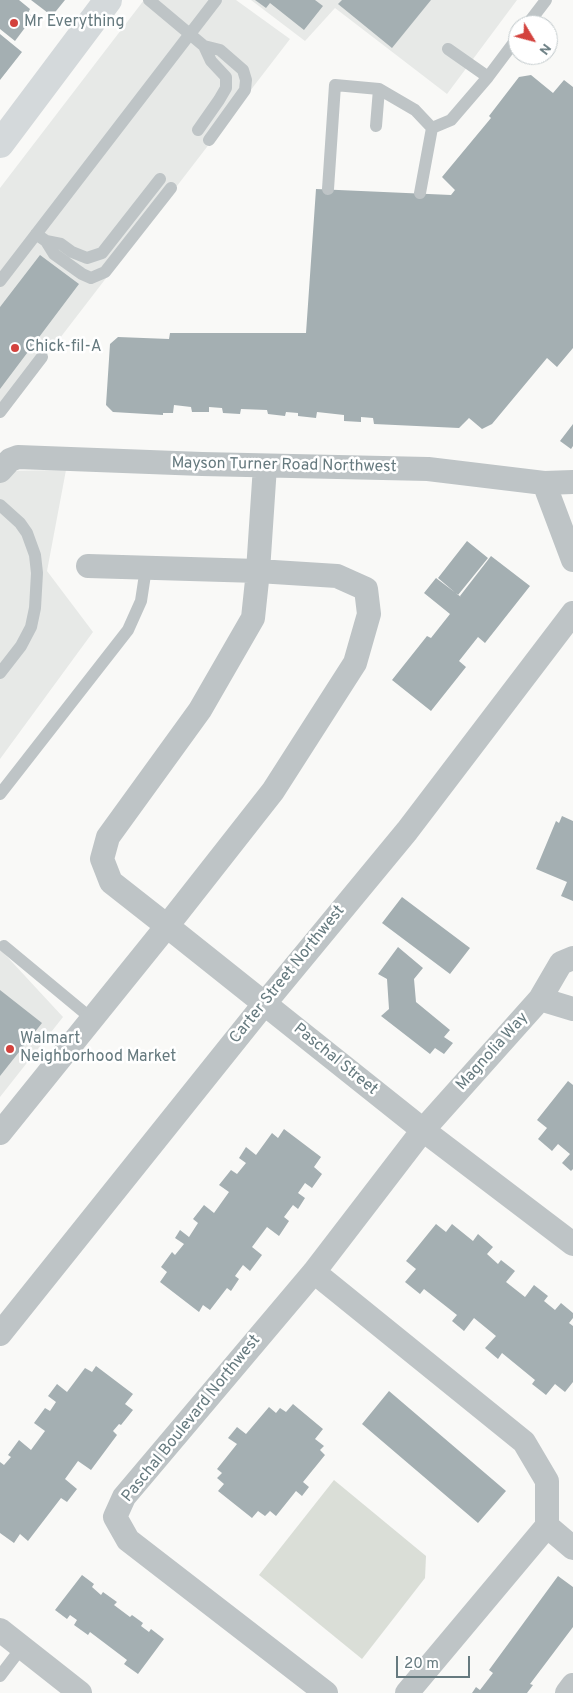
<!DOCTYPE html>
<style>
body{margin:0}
#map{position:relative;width:573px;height:1693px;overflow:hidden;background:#f9f9f7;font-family:Overpass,sans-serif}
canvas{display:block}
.north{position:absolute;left:508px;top:15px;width:50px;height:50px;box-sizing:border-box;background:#fff;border:1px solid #c2cacc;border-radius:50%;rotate:127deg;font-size:14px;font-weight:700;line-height:20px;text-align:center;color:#667a7f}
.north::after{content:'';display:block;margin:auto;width:18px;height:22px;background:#d3423d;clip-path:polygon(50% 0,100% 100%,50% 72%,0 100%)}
.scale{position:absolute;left:396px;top:1656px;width:74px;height:22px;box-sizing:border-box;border:2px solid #667a7f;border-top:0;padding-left:6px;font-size:15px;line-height:18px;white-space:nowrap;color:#667a7f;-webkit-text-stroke:4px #fff;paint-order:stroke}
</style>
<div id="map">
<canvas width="573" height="1693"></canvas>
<div class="north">N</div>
<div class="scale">20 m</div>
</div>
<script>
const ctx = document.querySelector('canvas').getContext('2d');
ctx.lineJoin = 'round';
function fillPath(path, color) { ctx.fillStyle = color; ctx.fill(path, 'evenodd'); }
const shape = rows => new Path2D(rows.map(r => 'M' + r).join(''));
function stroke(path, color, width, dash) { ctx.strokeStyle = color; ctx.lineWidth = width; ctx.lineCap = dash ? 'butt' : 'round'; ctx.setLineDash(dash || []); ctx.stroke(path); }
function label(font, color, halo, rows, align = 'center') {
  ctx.font = font + ' Overpass,sans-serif'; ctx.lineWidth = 5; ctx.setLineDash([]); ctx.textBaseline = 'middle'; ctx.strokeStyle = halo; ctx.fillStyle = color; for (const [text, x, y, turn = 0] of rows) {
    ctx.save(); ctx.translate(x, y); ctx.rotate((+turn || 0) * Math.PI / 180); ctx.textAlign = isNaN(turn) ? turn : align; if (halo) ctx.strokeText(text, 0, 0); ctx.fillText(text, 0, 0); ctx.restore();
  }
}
fillPath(shape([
 [144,0,236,0,290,39,0,416,0,188],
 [251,0,517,0,447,94,335,8,305,41],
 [66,470,47,571,93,632,0,759,0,471],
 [0,949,63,1017,0,1097]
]), '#e7e9e7');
fillPath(shape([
 [334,1480,426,1556,425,1578,362,1659,259,1575]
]), '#daded7');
fillPath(shape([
 [0,0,19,0,30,9,28,13,33,17,15,41,0,29],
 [31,0,65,0,52,16],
 [255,0,315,0,323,6,304,30,270,3,266,8],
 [342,0,431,0,392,48,338,4],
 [0,34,22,52,0,80],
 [531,75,553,93,564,80,573,87,573,348,557,367,547,358,492,424,482,429,469,418,459,428,374,424,373,418,361,417,361,422,344,421,344,415,317,412,316,418,298,416,298,413,286,412,285,416,268,414,267,410,241,409,240,414,223,413,222,408,209,407,209,412,192,412,191,407,174,405,173,413,163,413,163,415,113,412,106,405,110,344,118,337,169,339,170,333,306,333,316,189,451,195,455,190,442,177,491,118,489,116,519,77],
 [40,255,79,284,0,389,0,307],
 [573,424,573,446,571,449,560,441],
 [467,541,488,558,458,595,438,578],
 [491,556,530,586,485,643,478,637,459,661,466,667,431,711,392,680,427,636,431,638,450,614,424,593,436,578,461,597,460,596],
 [562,816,573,821,573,901,561,896,567,882,536,869,556,821,559,823],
 [402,897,470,948,450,974,382,923],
 [398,947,423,968,414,979,416,1002,450,1030,444,1037,453,1043,444,1054,435,1048,430,1054,381,1016,389,1009,387,979,378,974],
 [0,990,42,1023,0,1076],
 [568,1081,573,1085,573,1169,571,1171,562,1163,570,1154,558,1144,552,1151,538,1139,547,1128,537,1120],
 [284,1129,321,1157,314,1167,322,1174,312,1188,305,1183,298,1193,305,1198,298,1209,293,1205,284,1217,289,1221,279,1236,267,1227,252,1247,262,1255,250,1271,243,1265,235,1276,239,1279,231,1291,227,1288,210,1310,203,1305,199,1312,160,1282,167,1272,161,1267,172,1252,175,1255,184,1244,175,1238,180,1230,189,1237,198,1223,193,1219,204,1205,214,1213,229,1192,219,1185,231,1170,237,1174,246,1163,239,1158,246,1147,256,1155,272,1133,278,1138],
 [436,1224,446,1232,452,1224,473,1241,478,1234,493,1247,487,1254,498,1264,501,1260,515,1271,506,1282,525,1297,534,1285,548,1296,544,1301,555,1310,561,1303,573,1313,573,1318,569,1323,573,1326,573,1382,565,1392,555,1384,546,1395,532,1384,535,1380,502,1353,498,1359,485,1348,496,1336,474,1318,464,1331,452,1321,457,1315,424,1289,420,1294,405,1282,416,1269,406,1261],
 [96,1366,133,1394,125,1404,133,1410,121,1425,119,1424,113,1431,117,1435,91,1470,78,1461,65,1479,77,1489,67,1502,61,1498,28,1541,20,1534,14,1543,0,1533,0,1462,4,1465,11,1457,8,1455,19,1440,31,1450,45,1431,34,1423,45,1408,50,1411,56,1402,48,1396,57,1384,67,1392,85,1368,92,1372],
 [389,1391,506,1491,478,1523,362,1424],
 [293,1404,323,1429,315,1439,324,1446,320,1450,325,1455,303,1482,309,1487,302,1496,296,1491,276,1516,270,1511,265,1516,258,1511,252,1518,218,1491,224,1484,217,1478,222,1473,217,1469,237,1444,228,1438,237,1427,246,1434,269,1407,276,1413,280,1408,286,1412],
 [82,1575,94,1584,92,1587,101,1595,103,1592,117,1602,114,1605,130,1617,132,1615,143,1623,141,1626,149,1632,151,1629,164,1639,138,1674,124,1664,127,1660,90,1632,88,1635,74,1625,77,1620,70,1615,67,1619,55,1610],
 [558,1576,573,1587,573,1627,530,1684,533,1685,527,1693,472,1693,476,1687,480,1690,493,1673,489,1670]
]), '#a4afb2');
stroke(shape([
 [149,0,204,46,211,61,226,77,226,88,219,100,198,130],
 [527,25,546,0],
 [204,46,220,50,243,70,246,80,245,90,209,140],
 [448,49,488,77],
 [376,126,379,89],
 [432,128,451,120,488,77,518,37],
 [328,189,335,85,379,89,415,110,432,128],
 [420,193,432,128],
 [36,234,46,241,54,254,82,274,91,278,105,272,171,188],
 [46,241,61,244,72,252,87,258,102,253,160,179],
 [0,281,216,0],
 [0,412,42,357],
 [0,505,20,523,27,533,35,555,37,573,35,608,31,627,21,646,0,673],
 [0,794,128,630,141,601,146,568],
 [4,946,92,1019],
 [0,1676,22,1647]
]), '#bec4c6', 12);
stroke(shape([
 [0,471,10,460,18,457,202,464,428,469,544,483,573,482],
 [544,483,573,560],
 [88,566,258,571,337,576,366,589,369,614,355,663,273,791,167,926,423,1130,573,1244],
 [540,999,561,963,573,958],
 [0,1133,167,926,111,882,102,859,108,837,200,710,253,618,258,571,265,466],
 [314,1272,524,1442,547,1481,547,1526,573,1548],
 [0,1334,265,1003,407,831,573,613],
 [0,1630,80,1693],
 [326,1693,128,1540,115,1517,124,1497,314,1272,423,1130,540,999,573,1009],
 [407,1693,547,1526],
 [567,1693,573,1685]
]), '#bec4c6', 24);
stroke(shape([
 [0,144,108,0]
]), '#d4d9db', 28);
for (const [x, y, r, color] of [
 [14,23,5,"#d3423d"],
 [15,348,5,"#d3423d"],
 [10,1049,5,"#d3423d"]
]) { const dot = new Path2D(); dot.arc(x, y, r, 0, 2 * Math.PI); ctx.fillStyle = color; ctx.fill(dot); stroke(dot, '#fff', 2); }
label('16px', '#667a7f', '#fff', [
 ["Mr Everything",24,23],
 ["Chick-fil-A",25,348],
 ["Walmart",20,1040],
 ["Neighborhood Market",20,1058]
], 'left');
label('16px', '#667a7f', '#fff', [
 ["Mayson Turner Road Northwest",284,466,1],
 ["Carter Street Northwest",288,975,-51],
 ["Magnolia Way",493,1052,-48],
 ["Paschal Street",335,1060,39],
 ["Paschal Boulevard Northwest",192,1419,-51]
]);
</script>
